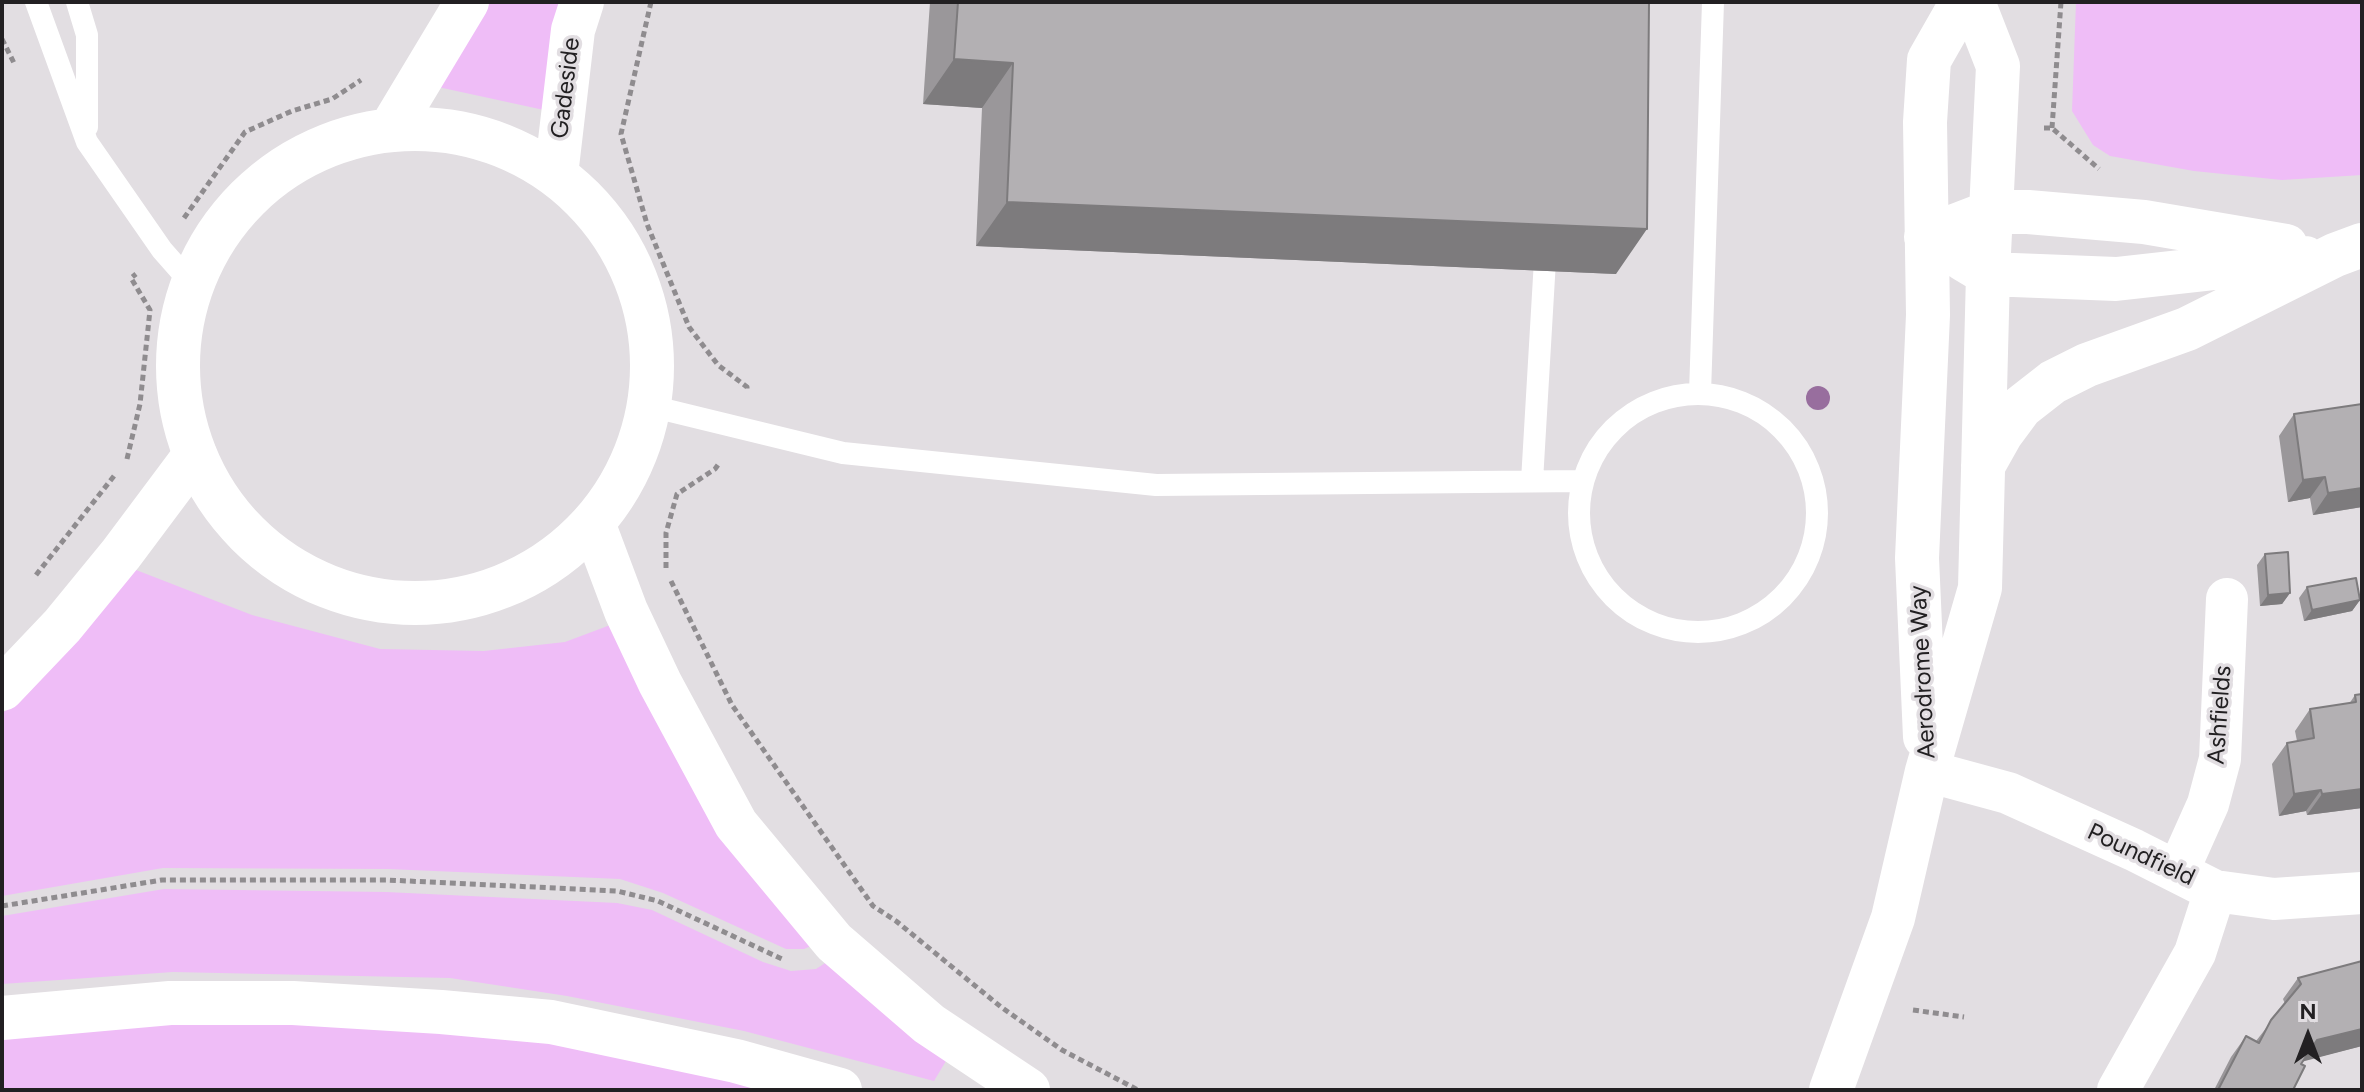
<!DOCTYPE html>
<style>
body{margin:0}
#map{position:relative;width:2364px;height:1092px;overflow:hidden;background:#e2dee2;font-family:Figtree,sans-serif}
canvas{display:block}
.frame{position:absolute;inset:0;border:4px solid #222022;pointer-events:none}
.north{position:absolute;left:2268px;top:996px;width:80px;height:80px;-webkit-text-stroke:6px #e2dee2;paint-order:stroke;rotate:0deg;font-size:22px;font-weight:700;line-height:32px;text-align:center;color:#222022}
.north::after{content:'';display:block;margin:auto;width:28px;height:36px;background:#222022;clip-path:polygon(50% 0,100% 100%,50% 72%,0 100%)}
</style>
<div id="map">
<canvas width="2364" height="1092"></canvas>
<div class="frame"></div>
<div class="north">N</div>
</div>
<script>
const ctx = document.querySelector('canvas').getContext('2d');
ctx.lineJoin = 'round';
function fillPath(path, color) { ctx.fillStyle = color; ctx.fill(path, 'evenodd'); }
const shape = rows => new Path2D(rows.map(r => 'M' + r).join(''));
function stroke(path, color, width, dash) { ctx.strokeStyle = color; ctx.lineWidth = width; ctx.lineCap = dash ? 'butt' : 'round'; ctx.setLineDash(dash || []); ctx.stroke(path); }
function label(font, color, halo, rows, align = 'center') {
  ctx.font = font + ' Figtree,sans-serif'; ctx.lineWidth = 7; ctx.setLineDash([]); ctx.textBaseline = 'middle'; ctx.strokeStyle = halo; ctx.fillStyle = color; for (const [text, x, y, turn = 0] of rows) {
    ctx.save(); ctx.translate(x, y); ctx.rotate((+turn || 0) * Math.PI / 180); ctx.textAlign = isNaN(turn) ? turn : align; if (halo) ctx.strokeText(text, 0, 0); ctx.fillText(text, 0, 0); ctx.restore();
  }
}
fillPath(shape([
 [488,2,563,2,544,110,438,87],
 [2076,2,2362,2,2362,175,2282,180,2194,171,2110,156,2093,145,2072,111],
 [131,568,252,615,380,649,484,651,565,642,613,624,816,944,804,949,786,949,663,893,620,879,388,869,163,868,2,896,2,714,73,642],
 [164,889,386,892,617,903,652,910,763,962,791,971,816,969,833,958,949,1056,934,1081,744,1031,567,996,450,978,173,972,2,984,2,916],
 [292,1020,548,1040,775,1090,2,1090,2,1030]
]), '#efbdf7');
stroke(shape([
 [651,2,621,134,647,224,689,327,718,365,747,387,747,390],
 [2,39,14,63],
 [2044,128,2052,128,2099,169],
 [2052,128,2061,2],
 [184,218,245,132,292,111,332,99,361,80],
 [127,459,140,404,150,310,131,278,136,274],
 [666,568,666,533,677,494,715,469,720,462],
 [36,575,114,476],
 [671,581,732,705,873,906,896,921,1001,1007,1062,1050,1138,1090],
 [2,906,162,880,387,880,617,891,658,901,784,960],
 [1913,1010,1964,1017]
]), '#8f8c8f', 5, [6, 4]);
stroke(shape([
 [36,2,87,142,162,250,192,284],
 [77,2,87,35,87,127],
 [1700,393,1713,2],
 '1579 513a119 119 0 1 1 238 0a119 119 0 1 1-238 0Z',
 [650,406,843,453,1156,485,1583,481],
 [1532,481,1546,243]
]), '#fff', 22);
stroke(shape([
 [1927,771,2008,793,2134,850,2215,891,2274,899,2362,893],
 [2178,871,2208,804,2220,759,2227,599],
 [2118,1090,2195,953,2215,891]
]), '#fff', 42);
stroke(shape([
 '178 366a237 237 0 1 1 474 0a237 237 0 1 1-474 0Z',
 [390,130,467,2],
 [556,175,573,30,582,2],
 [1926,237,1991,212,2028,212,2144,222,2286,246],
 [1963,259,1988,274,2116,279,2305,258],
 [1983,466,2001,434,2021,407,2053,382,2087,365,2187,329,2335,255,2362,245],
 [1925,737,1917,558,1928,315,1925,122,1929,60,1962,2],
 [1831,1090,1893,918,1927,771,1980,588,1988,274,1998,66,1973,2]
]), '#fff', 44);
stroke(shape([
 [593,523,626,611,660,683,736,824,834,942,929,1024,1028,1090],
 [2,689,62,626,121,554,195,455],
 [2,1018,170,1003,293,1003,441,1012,551,1022,736,1061,840,1090]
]), '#fff', 44);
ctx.fillStyle = '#986e9e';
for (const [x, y] of [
 [1818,398]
]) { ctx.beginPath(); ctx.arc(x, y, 12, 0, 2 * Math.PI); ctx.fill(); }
fillPath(shape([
 [930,2,1649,2,1616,274,976,246,982,108,923,104],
 [2294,414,2362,507,2313,515,2310,498,2288,502,2279,436],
 [2265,554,2290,593,2282,604,2260,606,2257,565],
 [2307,587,2360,600,2352,611,2304,621,2299,598],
 [2362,694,2362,808,2307,815,2306,811,2279,816,2272,764,2287,743,2297,741,2295,731,2310,709,2349,704,2355,695],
 [2298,978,2362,1046,2302,1061,2293,1090,2214,1090,2231,1057,2246,1036,2256,1041,2285,1004,2283,999]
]), '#9a979a');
fillPath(shape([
 [954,59,1013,63,982,108,923,104],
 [1007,202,1647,229,1616,274,976,246],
 [2325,477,2310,498,2288,502,2303,480],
 [2362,488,2362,507,2313,515,2328,493],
 [2290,593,2282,604,2260,606,2268,595],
 [2360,600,2352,611,2304,621,2312,610],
 [2362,789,2362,808,2307,815,2322,794],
 [2321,790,2306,811,2279,816,2294,794],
 [2362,1029,2362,1046,2301,1062,2317,1040]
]), '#7d7b7d');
const building = shape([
 [958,2,1649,2,1647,229,1007,202,1013,63,954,59,958,2],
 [2362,404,2362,488,2328,493,2325,477,2303,480,2294,414,2362,404],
 [2288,552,2290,593,2268,595,2265,554,2288,552],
 [2356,578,2360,600,2312,610,2307,587,2356,578],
 [2362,694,2362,789,2322,794,2321,790,2294,794,2287,743,2314,738,2310,709,2356,702,2355,695,2362,694],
 [2362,961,2362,1029,2317,1040,2301,1064,2305,1066,2293,1090,2218,1090,2246,1036,2259,1043,2271,1020,2301,984,2298,978,2362,961]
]);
fillPath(building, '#b3b0b3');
stroke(building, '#7d7b7d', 2);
label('24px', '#222022', '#e2dee2', [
 ["Gadeside",566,88,-83],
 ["Aerodrome Way",1923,672,-93],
 ["Ashfields",2220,715,-86],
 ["Poundfield",2141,855,25]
]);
</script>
